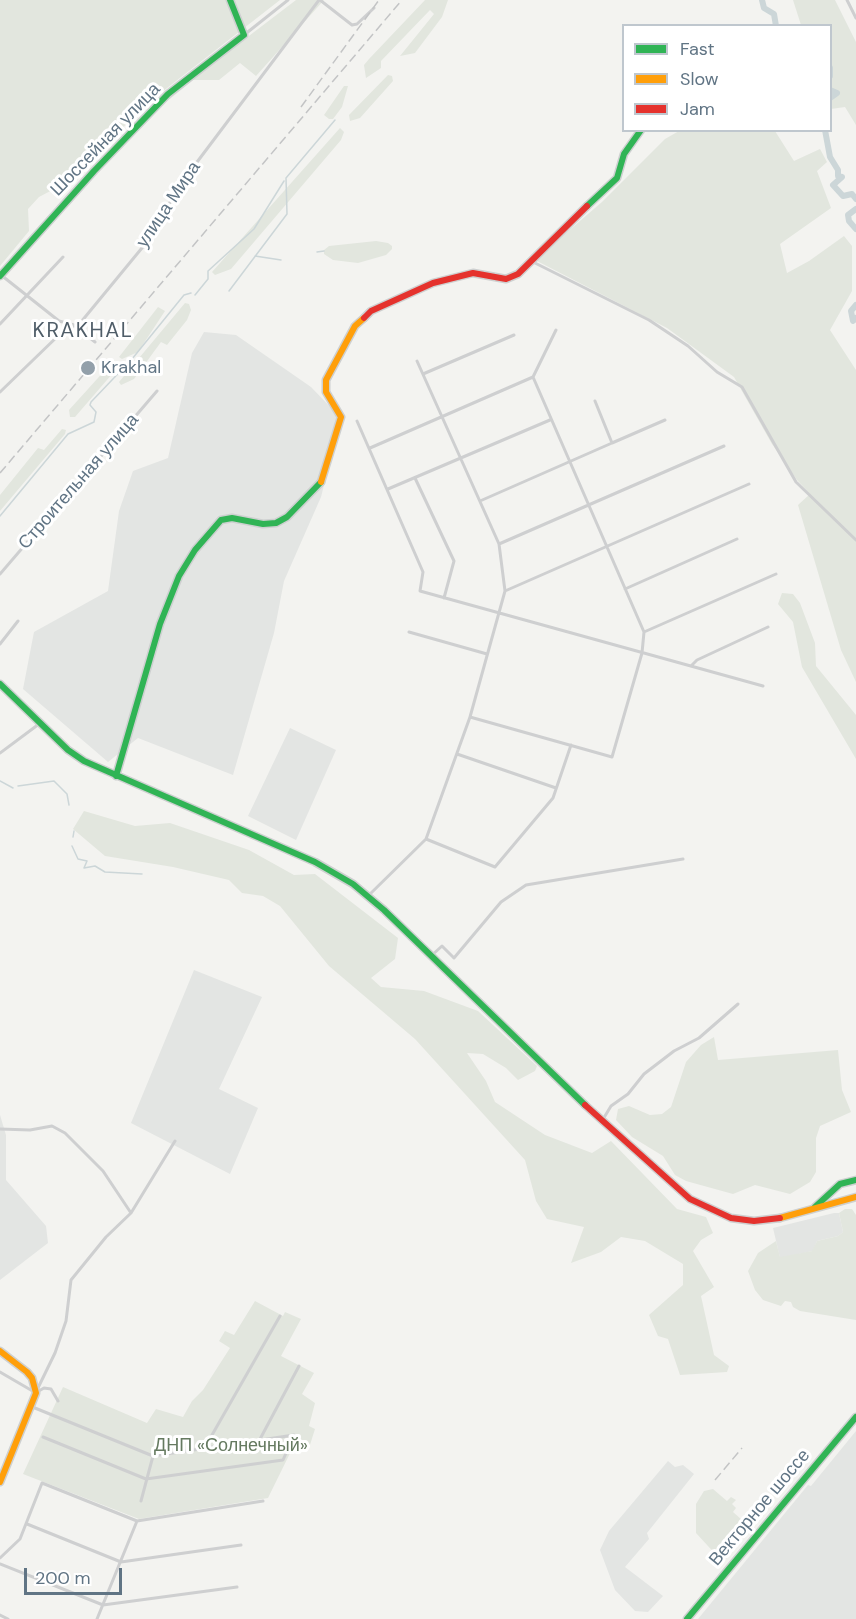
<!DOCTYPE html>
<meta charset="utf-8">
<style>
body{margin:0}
#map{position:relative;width:856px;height:1619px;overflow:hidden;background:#f3f3f0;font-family:"DM Sans",sans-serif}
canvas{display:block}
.legend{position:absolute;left:622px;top:24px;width:210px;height:108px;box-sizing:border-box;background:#fff;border:2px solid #bfc7ce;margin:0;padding:8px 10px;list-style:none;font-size:18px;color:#607484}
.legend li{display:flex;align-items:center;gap:12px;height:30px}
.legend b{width:30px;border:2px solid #bfc7ce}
.scale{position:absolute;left:24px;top:1568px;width:98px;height:27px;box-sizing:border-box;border:3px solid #607484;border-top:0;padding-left:8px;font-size:18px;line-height:21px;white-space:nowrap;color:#607484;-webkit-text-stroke:4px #fff;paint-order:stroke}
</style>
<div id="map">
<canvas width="856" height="1619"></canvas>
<ul class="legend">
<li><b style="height:8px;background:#30b455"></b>Fast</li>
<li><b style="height:8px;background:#ff9f0a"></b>Slow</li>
<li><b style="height:8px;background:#e5322d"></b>Jam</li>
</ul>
<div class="scale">200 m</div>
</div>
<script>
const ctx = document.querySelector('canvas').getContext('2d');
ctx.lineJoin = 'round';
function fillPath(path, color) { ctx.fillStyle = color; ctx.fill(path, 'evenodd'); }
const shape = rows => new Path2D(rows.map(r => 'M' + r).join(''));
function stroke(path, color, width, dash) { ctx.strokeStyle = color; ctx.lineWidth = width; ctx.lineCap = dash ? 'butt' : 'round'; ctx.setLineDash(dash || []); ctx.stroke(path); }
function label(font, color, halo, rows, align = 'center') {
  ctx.font = font + ' "DM Sans",sans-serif'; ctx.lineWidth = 6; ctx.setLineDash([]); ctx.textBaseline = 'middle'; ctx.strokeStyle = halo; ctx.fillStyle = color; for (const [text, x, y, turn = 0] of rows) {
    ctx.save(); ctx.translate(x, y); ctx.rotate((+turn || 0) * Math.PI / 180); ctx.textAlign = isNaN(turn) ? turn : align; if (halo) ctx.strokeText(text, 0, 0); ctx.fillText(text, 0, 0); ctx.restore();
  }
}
fillPath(shape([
 [204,332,236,335,311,387,341,418,321,497,284,581,274,633,233,775,138,738,108,762,23,689,34,632,108,591,119,511,133,471,168,458,192,353],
 [290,728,336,750,296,840,248,816],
 [194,970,262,997,219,1089,258,1108,230,1174,131,1123],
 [0,1115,6,1135,6,1180,46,1226,48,1243,0,1280],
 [834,1213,839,1213,843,1232,838,1236,817,1241,813,1251,780,1258,773,1228],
 [856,1431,856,1619,698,1619,808,1485,811,1486],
 [668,1461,675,1467,683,1465,694,1474,647,1533,649,1539,625,1567,663,1596,648,1612,635,1611,615,1590,600,1550,609,1531]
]), '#e3e5e3');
fillPath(shape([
 [0,0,280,0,144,106,73,179,39,197,28,209,29,231,0,266],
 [296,0,324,0,256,76,240,63,219,80,193,80,170,99,169,97],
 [425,0,448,0,442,17,415,53,400,56,434,14,430,10,381,61,381,68,366,78,364,65,369,59],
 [793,0,835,0,856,42,856,125,845,107,831,109,830,26,801,25],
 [388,75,392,76,393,81,360,118,350,121,349,115],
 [344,86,348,86,342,107,333,119,329,119,324,115],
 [340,128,344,132,341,140,231,269,215,275,212,272],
 [679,131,775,131,794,161,820,149,827,162,817,171,831,208,780,244,787,273,809,261,844,236,852,246,852,291,830,330,856,370,856,682,841,650,798,505,810,494,797,480,772,444,734,377,667,328,537,261,546,250,602,202,665,139],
 [376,241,388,243,392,246,392,249,386,255,358,263,333,260,324,254,324,250,329,246],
 [185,303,189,304,191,310,187,320,167,345,161,342,134,379,121,385,119,382],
 [158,307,165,311,138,352,122,359,119,357],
 [107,368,112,368,113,373,75,417,70,417,69,410],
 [62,429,66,430,65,434,0,511,0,495,38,448,44,450],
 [782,593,793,594,800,603,815,643,816,666,856,715,856,759,802,667,793,622,778,604],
 [84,811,135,826,170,823,249,850,294,875,315,874,398,938,395,959,371,978,381,987,424,991,478,1011,537,1066,535,1071,518,1080,506,1068,483,1054,467,1053,486,1081,495,1102,545,1135,592,1153,611,1141,677,1209,706,1217,713,1233,701,1240,693,1251,714,1287,701,1296,714,1355,729,1366,727,1372,680,1375,668,1339,658,1336,649,1315,683,1285,683,1264,645,1241,621,1237,601,1252,571,1263,584,1227,547,1219,536,1201,525,1160,415,1039,329,966,280,906,263,896,242,893,229,880,173,867,105,856,73,829],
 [714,1037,718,1060,838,1050,842,1090,851,1112,820,1126,816,1138,816,1172,810,1182,790,1194,755,1185,733,1194,686,1181,675,1175,663,1156,632,1137,616,1120,618,1109,629,1106,650,1115,662,1114,671,1107,686,1062,701,1045],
 [845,1209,852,1209,856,1215,856,1320,800,1311,793,1307,791,1302,785,1301,781,1306,763,1300,755,1290,748,1271,758,1253,776,1241,780,1257,812,1251,817,1241,838,1236,843,1232,839,1213],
 [255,1301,283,1316,285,1312,301,1319,281,1356,314,1373,302,1394,315,1403,309,1426,315,1429,309,1448,295,1443,268,1498,139,1519,23,1474,63,1387,147,1423,156,1409,183,1417,192,1401,203,1390,230,1348,219,1341,225,1331,234,1335],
 [713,1489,727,1501,731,1497,736,1500,732,1504,736,1508,733,1512,750,1527,726,1559,719,1558,696,1533,696,1504,704,1491]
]), '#e2e6de');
stroke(shape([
 [317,252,324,251],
 [255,256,281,260],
 [229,291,287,214,286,178,335,120],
 [195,295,208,279,208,271,254,229,284,181],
 [0,516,68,434,94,422,96,412,90,405,91,402,132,359,184,295,191,293],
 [0,781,13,788],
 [18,786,54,781,67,794,69,805],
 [73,837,74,831],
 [72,846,78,859,87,861,84,868,95,866,105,872,142,874]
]), '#ccd6d8', 1.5);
stroke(shape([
 [762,0,764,8,774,14,776,26],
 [830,68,830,76],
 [830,90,837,93,830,98],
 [825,130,830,157,838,170,838,176,842,177,833,185,843,196,852,194,856,199],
 [856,209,848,215,849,221,856,229],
 [856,305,851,311,853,321,856,318]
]), '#ccd6d8', 6);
const fast = shape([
 [587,206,617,178,624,154,641,130],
 [0,276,94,171,168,94,244,35,230,0],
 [0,684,68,750,84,761,315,862,353,884,384,910,585,1105],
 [116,776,160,624,179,576,195,550,221,520,232,518,263,524,276,523,287,517,321,482],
 [815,1207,840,1184,856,1180],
 [687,1619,856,1417]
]);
const slow = shape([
 [321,482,341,417,326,392,326,380,355,326,364,318],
 [780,1218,856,1197],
 [0,1351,27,1372,32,1378,36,1393,0,1482]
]);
const jam = shape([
 [364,318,371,311,433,283,473,273,506,279,518,274,587,206],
 [585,1105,690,1199,731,1218,754,1221,780,1218]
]);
stroke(fast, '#ced0d0', 9);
stroke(slow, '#ced0d0', 9);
stroke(jam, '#ced0d0', 9);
stroke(shape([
 [320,0,352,25,357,24,374,8],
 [847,0,856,18],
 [244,35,288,0],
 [531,261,649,320,688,346,717,372,742,387,796,482,856,540],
 [1,275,59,321,74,325,95,342],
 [0,324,63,257],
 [423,374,514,335],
 [0,392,60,334,81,322,151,237,179,186,319,0],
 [357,421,423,572,420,591,763,686],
 [612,443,665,420],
 [370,448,533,377,556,330],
 [415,478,454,561,444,598],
 [388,489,550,420],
 [480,501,612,443,595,401],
 [499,544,724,446],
 [0,574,157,391],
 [625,589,737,539],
 [505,591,749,484],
 [409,632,487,654],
 [644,632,776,574],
 [0,644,18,621],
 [691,666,697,660,768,627],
 [470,717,612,757,642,653,644,632,533,377],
 [0,753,39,724],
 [457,754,556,788],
 [426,839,495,867,553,798,571,745],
 [368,896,426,839,470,717,505,591,499,544,417,361],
 [431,956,442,946,454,958,501,902,526,885,683,859],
 [602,1121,611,1106,628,1094,644,1074,674,1051,699,1038,738,1004],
 [0,1129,30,1130,52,1126,65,1133,103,1171,131,1213],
 [0,1372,36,1393],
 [36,1392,55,1353,66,1321,71,1280,106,1237,131,1213,175,1141],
 [37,1392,44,1388,51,1389,58,1401],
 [30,1406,153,1456,294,1435],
 [43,1437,146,1479,283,1460,294,1435],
 [259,1441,299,1366],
 [204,1449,280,1316],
 [141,1501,153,1456],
 [27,1524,121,1562,241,1545],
 [0,1558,20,1539,42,1483,137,1521,263,1501],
 [0,1564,103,1605,237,1587],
 [0,1615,8,1619],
 [97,1619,137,1521]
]), '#cecfd0', 3);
stroke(fast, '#30b455', 6);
stroke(slow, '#ff9f0a', 6);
stroke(jam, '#e5322d', 6);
stroke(shape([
 [301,107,379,0],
 [0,473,402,0],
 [715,1480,742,1448]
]), '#c3c4c5', 1.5, [9, 4.5]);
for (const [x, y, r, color] of [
 [88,368,8,"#93a0aa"]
]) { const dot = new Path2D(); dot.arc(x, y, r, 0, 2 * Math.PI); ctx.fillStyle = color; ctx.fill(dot); stroke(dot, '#fff', 2); }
label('18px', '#607484', '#fff', [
 ["Шоссейная улица",106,140,-46],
 ["улица Мира",169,205,-56],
 ["Строительная улица",79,482,-49],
 ["Векторное шоссе",760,1508,-50]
]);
label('18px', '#607484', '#fff', [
 ["Krakhal",101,368]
], 'left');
label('18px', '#657a60', '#fff', [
 ["ДНП «Солнечный»",231,1446]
]);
ctx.letterSpacing = '1.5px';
label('21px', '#4f5d68', '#fff', [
 ["KRAKHAL",83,331]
]);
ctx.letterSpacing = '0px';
</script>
